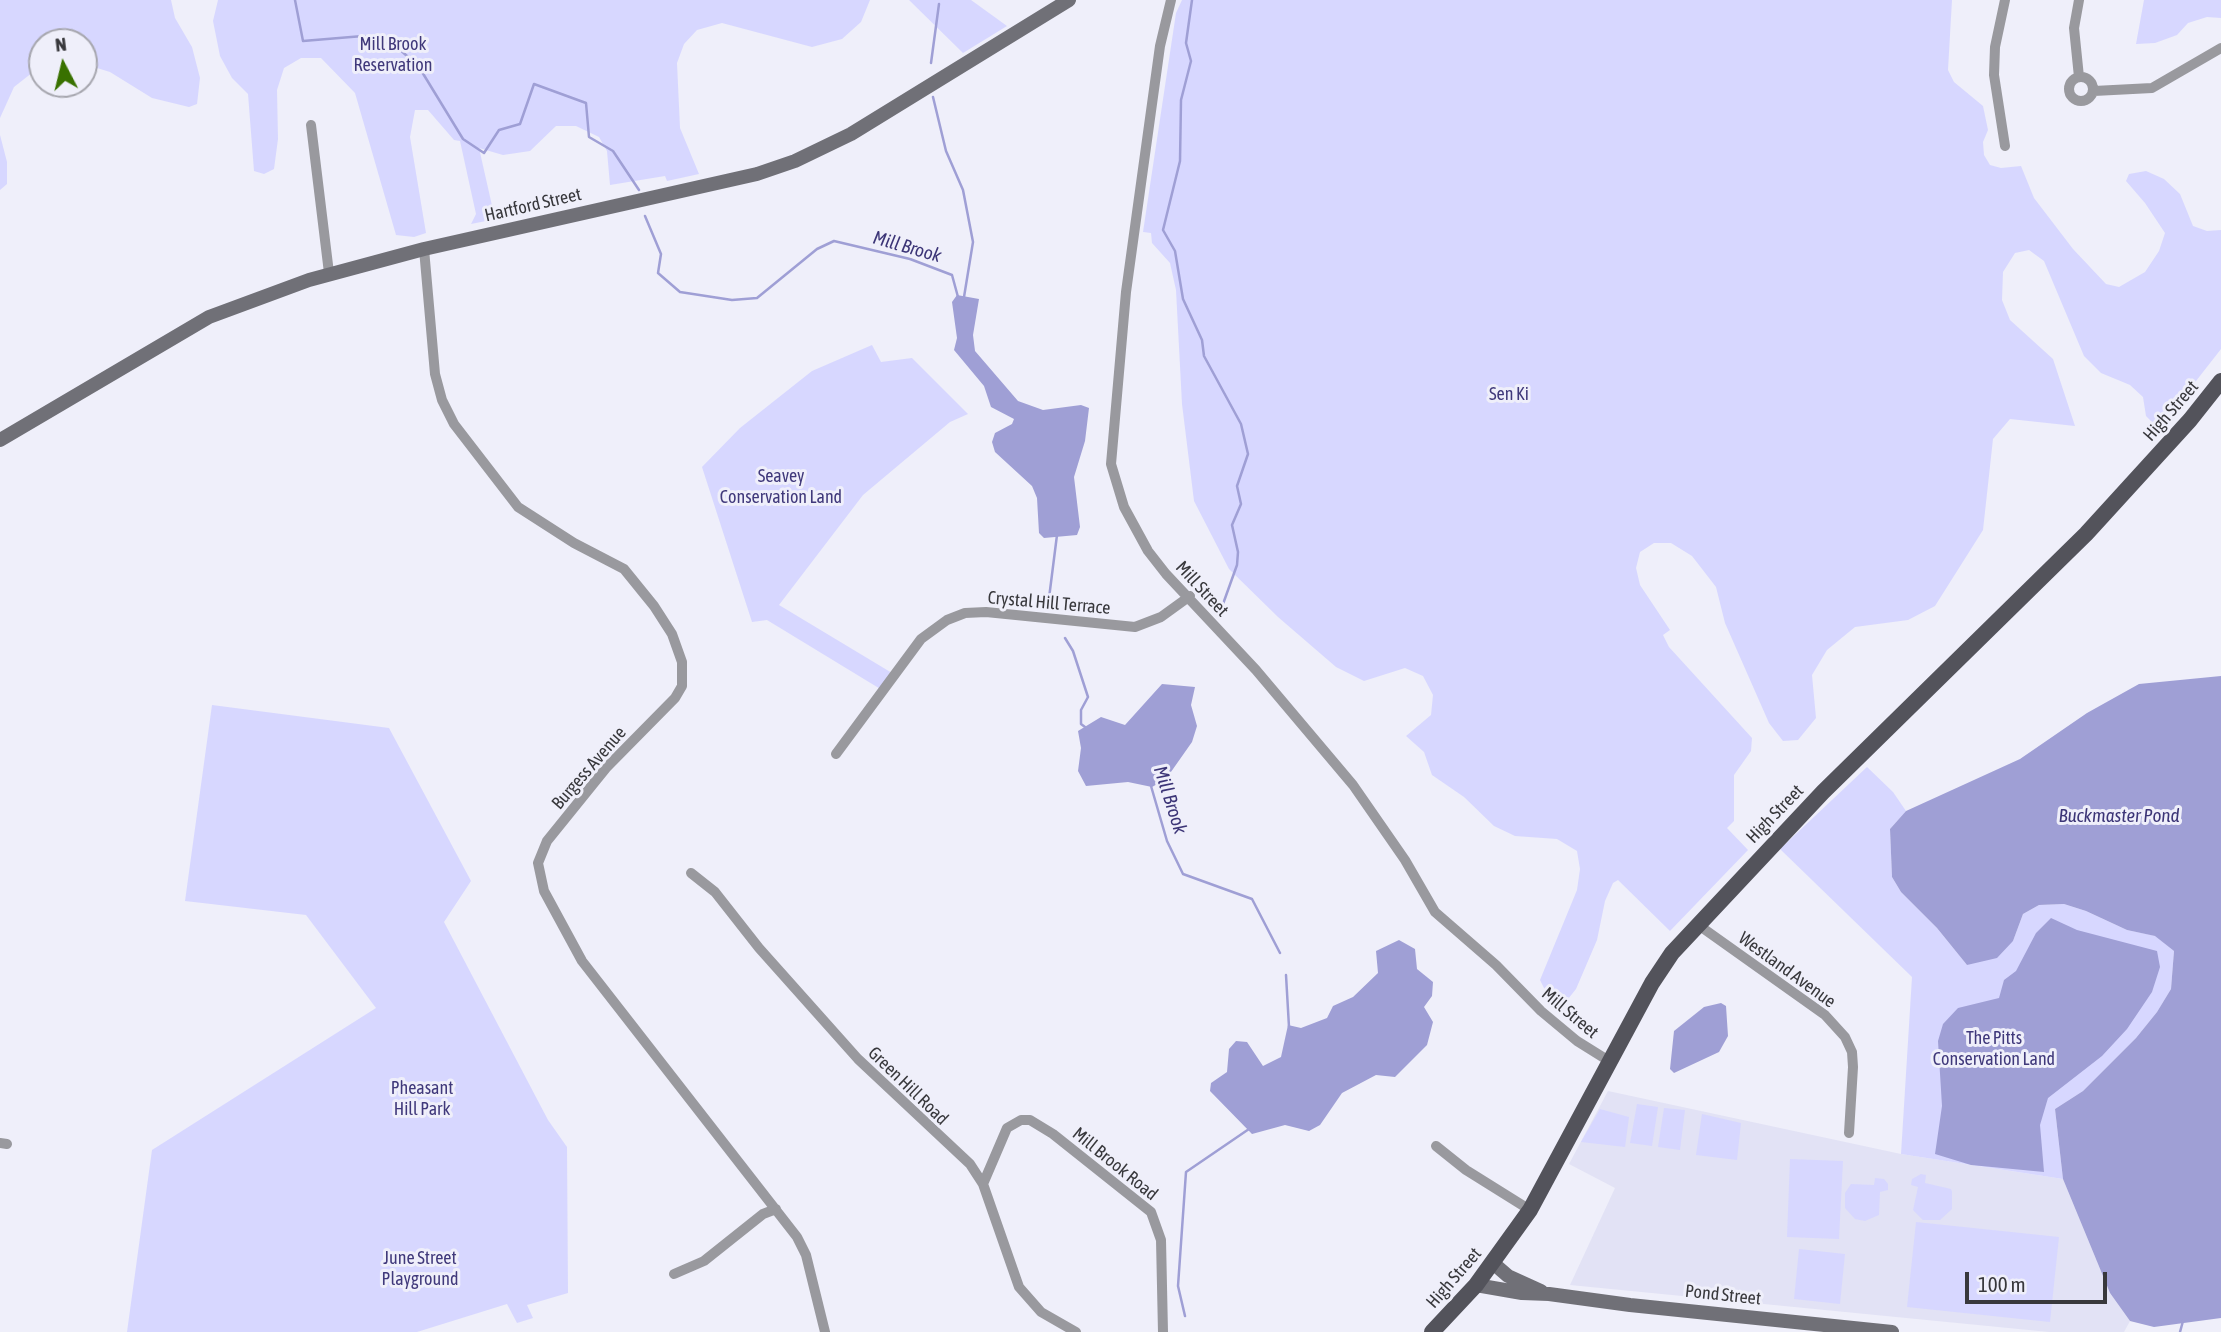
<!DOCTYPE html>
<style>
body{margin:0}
#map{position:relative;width:2221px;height:1332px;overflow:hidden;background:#efeffa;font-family:"Asap Condensed",sans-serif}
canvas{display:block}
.north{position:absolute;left:28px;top:28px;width:70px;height:70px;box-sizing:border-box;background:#efeffa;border:2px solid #a6a6ae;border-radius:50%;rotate:353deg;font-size:19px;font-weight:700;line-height:28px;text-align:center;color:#38383c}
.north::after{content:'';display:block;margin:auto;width:24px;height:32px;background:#397100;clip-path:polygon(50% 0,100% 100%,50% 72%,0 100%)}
.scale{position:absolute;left:1965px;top:1272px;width:142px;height:32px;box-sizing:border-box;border:4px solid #38383c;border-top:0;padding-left:9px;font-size:21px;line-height:24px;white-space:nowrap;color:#38383c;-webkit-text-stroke:5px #efeffa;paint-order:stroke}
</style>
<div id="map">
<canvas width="2221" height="1332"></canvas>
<div class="north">N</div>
<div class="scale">100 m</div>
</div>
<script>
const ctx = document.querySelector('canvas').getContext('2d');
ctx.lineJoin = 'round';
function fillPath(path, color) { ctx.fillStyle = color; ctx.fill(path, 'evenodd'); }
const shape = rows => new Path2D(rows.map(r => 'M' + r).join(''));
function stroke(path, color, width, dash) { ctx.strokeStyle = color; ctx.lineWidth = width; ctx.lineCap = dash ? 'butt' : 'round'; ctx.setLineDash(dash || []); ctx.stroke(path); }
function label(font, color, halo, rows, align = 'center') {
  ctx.font = font + ' "Asap Condensed",sans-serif'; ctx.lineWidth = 6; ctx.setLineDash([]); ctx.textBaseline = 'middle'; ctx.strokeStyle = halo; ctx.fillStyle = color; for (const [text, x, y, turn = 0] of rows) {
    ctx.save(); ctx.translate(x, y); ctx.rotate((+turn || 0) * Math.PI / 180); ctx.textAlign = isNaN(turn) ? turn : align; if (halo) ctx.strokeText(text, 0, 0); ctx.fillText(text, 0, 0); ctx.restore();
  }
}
fillPath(shape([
 [1608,1091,1901,1154,2063,1179,2110,1293,2130,1321,2124,1332,2049,1332,1570,1285,1615,1188,1569,1164]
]), '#e2e2f5');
fillPath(shape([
 [0,0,171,0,175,18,192,47,200,78,197,104,189,107,152,98,110,72,84,64,84,42,42,42,42,65,14,87,0,118],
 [218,0,870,0,861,22,842,39,812,47,722,23,697,30,684,44,677,63,680,128,699,174,667,181,665,176,610,185,607,151,599,137,576,126,556,126,530,151,503,155,479,148,493,210,501,218,471,224,476,214,460,141,454,140,428,110,415,110,410,137,426,233,414,237,396,235,355,93,321,58,301,58,284,68,277,90,278,139,274,169,264,174,254,171,248,94,232,78,220,56,213,21],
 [909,0,971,0,1007,26,963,53],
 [1182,0,1952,0,1948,70,1954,82,1983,106,1988,130,1983,142,1984,155,1990,165,2001,168,2021,166,2034,198,2073,249,2106,284,2119,287,2145,272,2159,251,2165,233,2145,203,2126,181,2129,174,2146,171,2164,179,2180,194,2193,226,2207,231,2221,230,2221,349,2164,422,2153,423,2146,416,2143,397,2130,385,2101,373,2084,356,2044,261,2029,250,2015,253,2003,272,2002,300,2010,320,2053,359,2075,426,2010,419,1993,439,1983,530,1935,606,1908,620,1855,627,1827,650,1812,675,1816,718,1798,740,1783,741,1769,723,1725,623,1716,587,1692,556,1671,543,1654,543,1640,552,1636,568,1640,585,1670,630,1663,635,1669,647,1752,738,1751,751,1734,775,1734,821,1727,828,1748,850,1670,931,1618,880,1613,883,1605,901,1597,940,1576,989,1564,1004,1547,994,1540,980,1577,890,1580,869,1577,851,1557,839,1515,836,1494,826,1464,797,1432,775,1424,752,1406,736,1431,715,1433,695,1423,676,1405,668,1364,681,1336,667,1278,617,1229,569,1194,501,1182,404,1176,290,1170,263,1152,243,1151,233,1143,232,1176,13],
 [2144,0,2221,0,2221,18,2207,17,2188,23,2177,35,2155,43,2136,44],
 [0,135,7,162,7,184,0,190],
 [872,345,881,362,912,358,968,414,950,422,863,495,779,605,892,673,882,690,767,620,752,622,702,467,740,428,812,371],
 [212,705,389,728,471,881,444,922,548,1120,567,1147,568,1293,527,1305,533,1318,517,1323,507,1304,417,1332,127,1332,152,1150,376,1008,306,915,185,901],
 [1867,767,1893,792,1906,811,1890,829,1892,877,1901,892,1937,928,1967,965,2013,941,2023,914,2039,905,2064,904,2086,911,2127,930,2156,936,2174,951,2171,989,2157,1012,2136,1038,2083,1091,2055,1109,2063,1179,1901,1154,1912,977,1780,849],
 [1637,1104,1658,1107,1652,1146,1630,1143],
 [1664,1108,1685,1110,1680,1150,1658,1147],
 [1600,1109,1629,1117,1625,1147,1581,1142],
 [1702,1114,1741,1123,1737,1160,1696,1155],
 [1790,1159,1843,1161,1839,1239,1787,1237],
 [1921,1174,1926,1175,1925,1183,1951,1189,1952,1192,1952,1209,1940,1220,1923,1220,1913,1210,1918,1187,1911,1185,1912,1179],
 [1875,1178,1884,1179,1888,1184,1888,1190,1880,1192,1879,1215,1865,1221,1855,1219,1845,1208,1845,1193,1851,1184,1874,1185],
 [1916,1222,2059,1237,2050,1322,1907,1307],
 [1799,1249,1845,1254,1840,1304,1794,1299]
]), '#d7d7ff');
fillPath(shape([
 [957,295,979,299,973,335,975,351,1018,401,1043,410,1081,405,1089,408,1085,441,1074,477,1080,527,1077,535,1044,538,1039,533,1037,498,1032,486,995,452,992,442,995,433,1012,424,1014,419,991,407,984,386,954,350,957,338,952,302],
 [2221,676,2221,1318,2154,1327,2130,1321,2110,1293,2063,1179,2055,1109,2083,1091,2136,1038,2157,1012,2171,989,2174,951,2155,936,2127,930,2086,911,2064,904,2039,905,2023,914,2013,941,1997,958,1967,965,1937,928,1901,892,1892,877,1890,829,1906,811,2020,759,2087,713,2139,684],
 [1162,684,1195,687,1191,705,1197,726,1192,742,1166,779,1152,787,1128,782,1086,786,1078,771,1081,748,1078,731,1101,717,1125,725],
 [2051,918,2077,930,2157,951,2160,967,2152,992,2127,1029,2102,1056,2048,1098,2040,1125,2044,1172,1971,1165,1935,1154,1942,1106,1938,1041,1943,1024,1958,1008,1999,998,2004,980,2016,971,2036,933],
 [1399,940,1415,949,1417,969,1433,982,1432,996,1424,1007,1433,1022,1427,1045,1395,1077,1376,1075,1342,1093,1320,1125,1309,1131,1285,1125,1252,1134,1210,1091,1211,1083,1227,1072,1229,1049,1236,1041,1247,1042,1263,1066,1281,1057,1288,1025,1301,1028,1327,1018,1333,1006,1353,997,1378,973,1376,951],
 [1721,1003,1726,1006,1728,1036,1719,1052,1674,1073,1670,1069,1674,1031,1704,1007]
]), '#9f9fd5');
stroke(shape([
 [295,0,303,41,363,36,396,46,419,67,463,139,484,153,499,130,520,124,534,84,586,103,589,137,613,151,639,190],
 [1192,0,1186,43,1191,61,1181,100,1180,161,1163,230,1175,251,1183,299,1202,340,1204,356,1241,424,1248,454,1237,486,1241,504,1232,525,1238,552,1237,565,1223,604],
 [931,63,939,4],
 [933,97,946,151,963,190,973,242,964,297],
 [645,216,661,254,658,273,680,292,732,300,757,298,817,249,834,241,910,259,952,275,958,297],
 [1048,606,1057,535],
 [1065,638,1073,651,1088,697,1081,710,1081,724,1085,727],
 [1151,786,1167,841,1183,874,1252,899,1280,953],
 [1286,975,1289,1027],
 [1185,1316,1178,1286,1186,1172,1249,1129],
 [2180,1332,2183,1321]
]), '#9f9fd5', 2.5);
stroke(shape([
 [1171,0,1160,46,1126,292,1111,464,1124,507,1148,551,1166,574,1256,670,1353,785,1405,860,1435,912,1496,965,1541,1011,1577,1041,1609,1061],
 [2079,0,2074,28,2079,77],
 '2069 89a12 12 0 1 1 24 0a12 12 0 1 1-24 0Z',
 [2094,91,2152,88,2221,48],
 [311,125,329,273],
 [2005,146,1994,75,1995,47,2005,0],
 [424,249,435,374,442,400,454,424,518,507,574,543,624,569,654,606,672,634,682,662,682,686,675,698,606,768,547,841,538,863,544,891,582,961,797,1237,806,1255,825,1332],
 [836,754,921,639,947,620,965,613,986,612,1135,627,1161,617,1190,596],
 [691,873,715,892,759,948,858,1059,970,1164,983,1184,1019,1287,1041,1312,1076,1332],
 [1697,924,1825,1015,1845,1037,1852,1052,1853,1067,1849,1133],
 [0,1143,7,1144],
 [1436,1146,1466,1170,1530,1210],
 [983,1184,1007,1128,1021,1120,1030,1120,1053,1134,1151,1212,1161,1240,1163,1332],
 [674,1274,704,1261,763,1214,776,1209]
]), '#99999e', 10);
stroke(shape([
 [0,440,209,317,309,280,424,249,757,174,795,161,851,134,1069,0],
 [1493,1263,1508,1276,1541,1291],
 [1476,1285,1522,1293,1549,1294,1630,1305,1892,1332]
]), '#707077', 14);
stroke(shape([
 [1432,1332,1476,1285,1530,1210,1652,983,1672,953,1823,792,2086,534,2190,420,2221,381]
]), '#53535b', 16);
label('18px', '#40397b', '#efeffa', [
 ["Mill Brook",393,44],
 ["Reservation",393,65],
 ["Sen Ki",1509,394],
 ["Seavey",781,476],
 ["Conservation Land",781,497],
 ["The Pitts",1994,1038],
 ["Conservation Land",1994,1059],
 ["Pheasant",422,1088],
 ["Hill Park",422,1109],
 ["June Street",420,1258],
 ["Playground",420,1279]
]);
label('18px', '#38383c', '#efeffa', [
 ["Hartford Street",533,205,-13],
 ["High Street",2171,411,-49],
 ["Mill Street",1202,589,47],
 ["Crystal Hill Terrace",1049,603,5],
 ["Burgess Avenue",589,768,-49],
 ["High Street",1775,814,-46],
 ["Westland Avenue",1787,970,36],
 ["Mill Street",1570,1013,40],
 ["Green Hill Road",908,1086,44],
 ["Mill Brook Road",1115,1164,39],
 ["High Street",1454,1278,-49],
 ["Pond Street",1723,1295,6]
]);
label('italic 19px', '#3c3577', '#efeffa', [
 ["Mill Brook",907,247,16],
 ["Mill Brook",1170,800,72],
 ["Buckmaster Pond",2119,816]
]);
</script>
